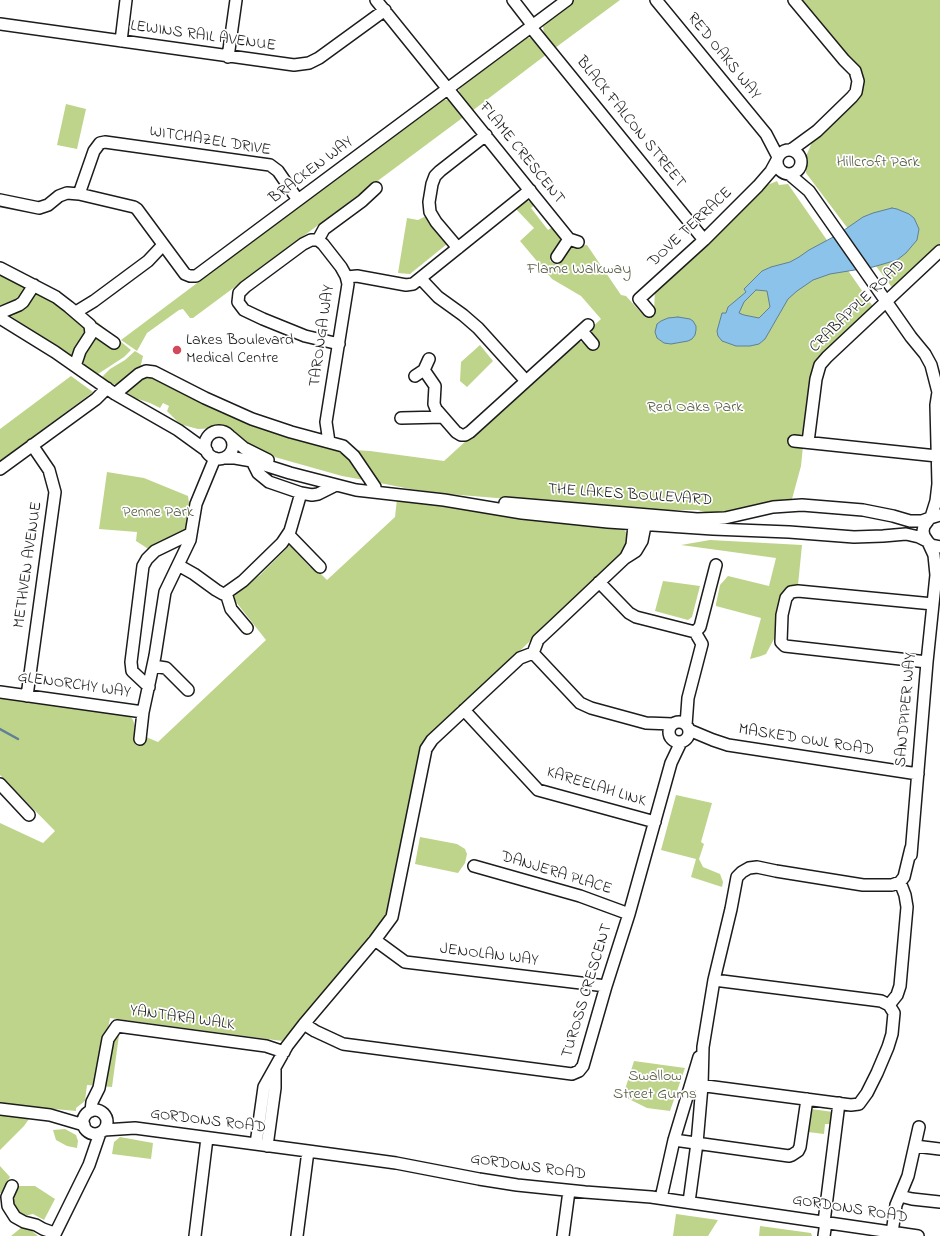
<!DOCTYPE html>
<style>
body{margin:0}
canvas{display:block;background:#fff}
</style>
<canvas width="940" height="1236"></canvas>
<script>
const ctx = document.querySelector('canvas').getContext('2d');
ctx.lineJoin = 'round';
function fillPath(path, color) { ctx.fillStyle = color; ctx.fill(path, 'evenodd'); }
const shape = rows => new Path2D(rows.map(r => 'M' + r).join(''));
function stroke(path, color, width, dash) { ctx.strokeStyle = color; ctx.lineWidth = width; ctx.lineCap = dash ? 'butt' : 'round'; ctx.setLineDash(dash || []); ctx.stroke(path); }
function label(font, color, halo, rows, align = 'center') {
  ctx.font = font + ' "Indie Flower",sans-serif'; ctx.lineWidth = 3.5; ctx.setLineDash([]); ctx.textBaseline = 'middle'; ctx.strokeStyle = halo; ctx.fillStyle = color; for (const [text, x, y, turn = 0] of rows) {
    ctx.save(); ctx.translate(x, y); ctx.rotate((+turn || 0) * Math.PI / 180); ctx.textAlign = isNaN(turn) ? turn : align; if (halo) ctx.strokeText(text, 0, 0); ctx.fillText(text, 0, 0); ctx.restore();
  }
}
fillPath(shape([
 [574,0,620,0,555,48,544,35,543,26,544,24],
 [799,0,940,0,940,244,894,290,806,173,806,161,807,154,813,140,862,87],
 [525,37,533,38,547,54,472,111,461,97,459,90,461,85],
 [443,99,452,101,465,116,193,318,190,318,183,309,179,310,147,333,137,351,121,340],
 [66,104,86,109,77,149,57,145],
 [777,181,779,185,788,184,874,308,825,354,804,433,798,436,803,446,801,466,792,499,773,501,728,513,708,513,698,510,676,510,667,512,448,494,410,489,380,483,376,481,354,450,370,451,444,461,572,344,580,342,587,343,591,328,601,319,581,296,552,279,520,241,534,228,515,208,522,203,527,201,533,202,536,204,531,208,548,230,554,226,561,237,562,240,560,247,550,261,555,264,571,246,587,245,621,295,626,296,646,318,654,311,655,290,765,186],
 [426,216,447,244,410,274,398,273,407,218,418,220],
 [0,272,27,287,20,299,0,308],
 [38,293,54,300,85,325,87,330,74,356,72,356,9,315,35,294],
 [90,316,131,350,124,357,98,374,84,365,82,360,94,323],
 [480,345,493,361,467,387,460,381,461,362],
 [135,351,143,356,140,369,118,385,112,384,102,377,110,369,125,360],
 [147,375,345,451,364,480,342,476,271,456,239,439,226,429,220,428,198,429,183,425,178,422,167,411,169,406,163,403,160,408,150,403,135,398,125,391],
 [71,376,93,392,0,461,0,429],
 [107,472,144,478,188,496,189,503,185,531,166,539,150,550,136,541,137,532,99,529],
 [397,499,622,528,626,532,628,540,627,548,429,738,389,909,386,919,282,1041,110,1018,107,1034,119,1035,112,1087,87,1085,85,1101,76,1108,76,1111,0,1104,0,823,43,843,55,831,0,775,0,696,128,713,133,720,135,726,134,732,158,742,266,640,232,597,260,575,291,544,295,548,296,552,310,567,314,567,327,580,395,517],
 [710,540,802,545,798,585,790,587,788,589,774,639,766,654,761,656,750,659,761,618,716,606,716,604,720,585,728,576,769,586,776,558,681,545],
 [663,581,700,586,692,617,688,620,655,611],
 [676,795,712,803,701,842,704,844,699,859,703,867,720,874,723,882,722,887,691,877,696,859,661,850],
 [420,837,457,844,465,849,467,854,465,863,458,873,415,864],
 [634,1061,685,1068,670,1111,647,1108,623,1096],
 [811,1109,833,1112,831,1124,825,1124,824,1134,808,1132],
 [0,1112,31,1116,24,1126,0,1150],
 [65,1129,76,1135,78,1141,77,1148,67,1146,56,1140,53,1130],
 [120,1137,153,1143,151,1159,112,1154,114,1142],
 [0,1166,10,1177,1,1193,0,1193],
 [16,1186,35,1186,55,1199,44,1220,33,1214,24,1216,15,1211,10,1198],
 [676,1214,718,1220,708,1236,673,1236],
 [760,1226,811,1233,812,1236,759,1236],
 [22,1227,32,1231,38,1236,11,1236]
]), '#bed48a');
const water = shape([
 [892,208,897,209,909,214,914,218,919,229,917,240,906,253,897,260,873,267,830,274,813,280,797,291,788,299,765,339,759,344,750,346,736,346,722,341,718,336,717,331,722,313,726,313,728,307,746,292,744,289,762,271,771,267,790,262,799,257,809,250,837,235,863,217,873,213,892,208],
 [756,290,767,291,770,307,759,318,744,315,739,313,744,302,756,290],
 [678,317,690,319,693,321,696,326,696,330,695,335,692,339,688,341,671,344,664,343,657,338,655,332,657,324,661,321,668,318,678,317]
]);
fillPath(water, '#8bc3ea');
stroke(water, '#5f8098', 1);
stroke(shape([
 [0,729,18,739]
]), '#5f8098', 2.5);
const minor = shape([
 [376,0,569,239,557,257],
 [513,0,530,22,534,31,704,240],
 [656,0,766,134,778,157],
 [0,24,294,65,309,63,319,58,385,10],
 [121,41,126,0],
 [228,57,236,0],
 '777 162a12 12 0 1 1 24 0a12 12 0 1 1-24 0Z',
 [791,150,817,131,852,97,856,92,858,81,855,71,844,60,794,0],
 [789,174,809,191,911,337,925,354,931,365,938,392,936,405,938,484,936,501,931,517],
 [79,194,134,207,137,209,185,274,190,276,196,276,567,0],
 [0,200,39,208,48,205,59,196,67,193,79,194,94,151,100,143,105,142,270,165,278,171,298,200],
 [569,239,578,242],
 [318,240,311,240,303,244,245,287,239,293,238,302,244,310,263,319,305,336,339,344],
 [318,240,323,244,341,267,346,276,348,284,326,422,329,442],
 [318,240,324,229,362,201,376,188],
 [458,248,436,222,430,212,429,202,432,184,435,176,440,171,486,135],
 [0,268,56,297,69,307,90,325,91,334,80,351,75,366],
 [347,277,357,276,406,285,413,284,530,190],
 [421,279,438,297,463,315,478,328,526,381],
 [649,311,639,299,704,240,758,186,771,171,777,160],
 [76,312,94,301,148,261,163,245],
 [0,313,19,305,23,302,34,285],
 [0,318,55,352,115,394,178,430,207,451],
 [91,327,114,343],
 [582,331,593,344],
 [424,370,435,386,434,404,436,409,456,432,461,435,465,435,470,432,588,325],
 [415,376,424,370,429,359],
 [115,394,139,374,146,371,154,372,205,398,252,419,291,432,343,446,354,456,375,487],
 [401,418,443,417],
 '205 445a14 14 0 1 1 28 0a14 14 0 1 1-28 0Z',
 [231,437,244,448,268,460],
 [794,441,937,456],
 [808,442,816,379,820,365,827,357,940,251],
 [225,458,235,458,252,461,290,473,356,490,444,500,522,513,608,522,713,529,789,532,854,537,883,536,906,534,919,537,927,541],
 [252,461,258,473,269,482,301,493,312,495,318,494,336,485],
 [0,469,96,399,107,388],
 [505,503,697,519,725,518,773,507,802,505,863,510,893,516,910,521,922,521,930,518],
 [940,515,930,518,924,526,923,531,924,536,928,542,931,545,940,547],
 [288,534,320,567],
 [626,557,632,545,635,516],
 [178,565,194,574,216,590,223,594,226,593,231,609,247,628],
 [599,582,629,613,636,617,695,632,702,644,688,698,686,725],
 [226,593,243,581,282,543,290,531,301,493],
 [695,632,700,627,716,565],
 [533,653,580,703,591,708,646,723,673,724],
 [927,662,785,646,781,642,782,615,786,598,791,592,798,591,933,604],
 [153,666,166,668,188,690],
 [149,687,132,671,131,662,143,566,147,559,155,551,190,534],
 [0,692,143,712],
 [27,696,55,492,49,470,32,445],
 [464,710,538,790,655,822],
 '669 732a10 10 0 1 1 20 0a10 10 0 1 1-20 0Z',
 [689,730,713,740,728,745,918,774],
 [140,739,143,712,155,656,165,592,190,540,196,504,215,458],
 [0,784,29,815],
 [911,855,927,662,936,575,934,555,928,542],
 [474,866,580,896,629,914],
 [375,940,405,962,606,986],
 [889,1005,897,995,900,986,907,907,905,895,900,882],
 [304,1024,315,1031,343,1044,572,1074,579,1071,583,1066,606,986,629,914,671,763,681,742],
 [691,1084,851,1105,859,1104,867,1093,877,1073,888,1047,892,1034,894,1013,889,1005,881,1001,714,980],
 [0,1109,50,1115,84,1125],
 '83 1122a12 12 0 1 1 24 0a12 12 0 1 1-24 0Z',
 [91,1111,92,1102,99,1088,108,1039,117,1026,266,1046,284,1052],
 [104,1130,135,1128,308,1151,396,1163,479,1179,517,1185,585,1192,651,1197,918,1236],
 [674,1140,789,1156,792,1155,798,1151,800,1147,807,1099],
 [256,1144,264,1087,287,1046,304,1024,375,940,392,917,426,749,432,740,520,658,533,653,538,640,553,626,625,558,636,551,642,541,647,516],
 [267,1146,275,1088,275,1070],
 [915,1146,940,1149],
 [12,1186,7,1197,8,1206,15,1217,24,1222,36,1225,43,1229,54,1233],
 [900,1196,912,1199,940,1202],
 [661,1198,674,1140,699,1057],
 [689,1202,697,1143,702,1086,703,1047,714,980,731,909,737,877,742,872,749,868,757,867,776,871,863,885,892,885,900,882,904,877,911,848],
 [824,1222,839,1103],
 [892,1233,896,1205,908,1176,919,1127],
 [54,1236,89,1165,100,1133],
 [195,1236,207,1138],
 [297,1236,308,1151],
 [563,1236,569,1191],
 [824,1236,826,1222]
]);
stroke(minor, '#1c1c1c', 14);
stroke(minor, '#fff', 11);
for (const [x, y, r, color] of [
 [177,350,5,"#d1495b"]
]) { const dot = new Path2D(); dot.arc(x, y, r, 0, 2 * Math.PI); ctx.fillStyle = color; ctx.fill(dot); stroke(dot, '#fff', 1.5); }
label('16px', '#1c1c1c', '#fff', [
 ["LEWINS RAIL AVENUE",203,37,8],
 ["RED OAKS WAY",723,57,51],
 ["BLACK FALCON STREET",630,123,51],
 ["WITCHAZEL DRIVE",210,142,9],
 ["FLAME CRESCENT",521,154,51],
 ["BRACKEN WAY",312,171,-37],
 ["DOVE TERRACE",691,228,-43],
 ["CRABAPPLE ROAD",858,307,-44],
 ["TARONGA WAY",323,336,-82],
 ["THE LAKES BOULEVARD",630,496,4],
 ["METHVEN AVENUE",29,565,-82],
 ["GLENORCHY WAY",74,686,8],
 ["SANDPIPER WAY",907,710,-85],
 ["MASKED OWL ROAD",806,741,9],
 ["KAREELAH LINK",596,788,17],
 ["DANJERA PLACE",556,874,17],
 ["JENOLAN WAY",489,956,7],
 ["TUROSS CRESCENT",588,991,-73],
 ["YANTARA WALK",182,1019,8],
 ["GORDONS ROAD",208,1122,7],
 ["GORDONS ROAD",528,1168,8],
 ["GORDONS ROAD",850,1210,9]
]);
label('16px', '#555c42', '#fff', [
 ["Hillcroft Park",878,163],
 ["Flame Walkway",579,270],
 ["Red Oaks Park",695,408],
 ["Penne Park",158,513],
 ["Swallow",655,1077],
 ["Street Gums",655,1095]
]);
label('16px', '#1c1c1c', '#fff', [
 ["Lakes Boulevard",186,341],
 ["Medical Centre",186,359]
], 'left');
</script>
